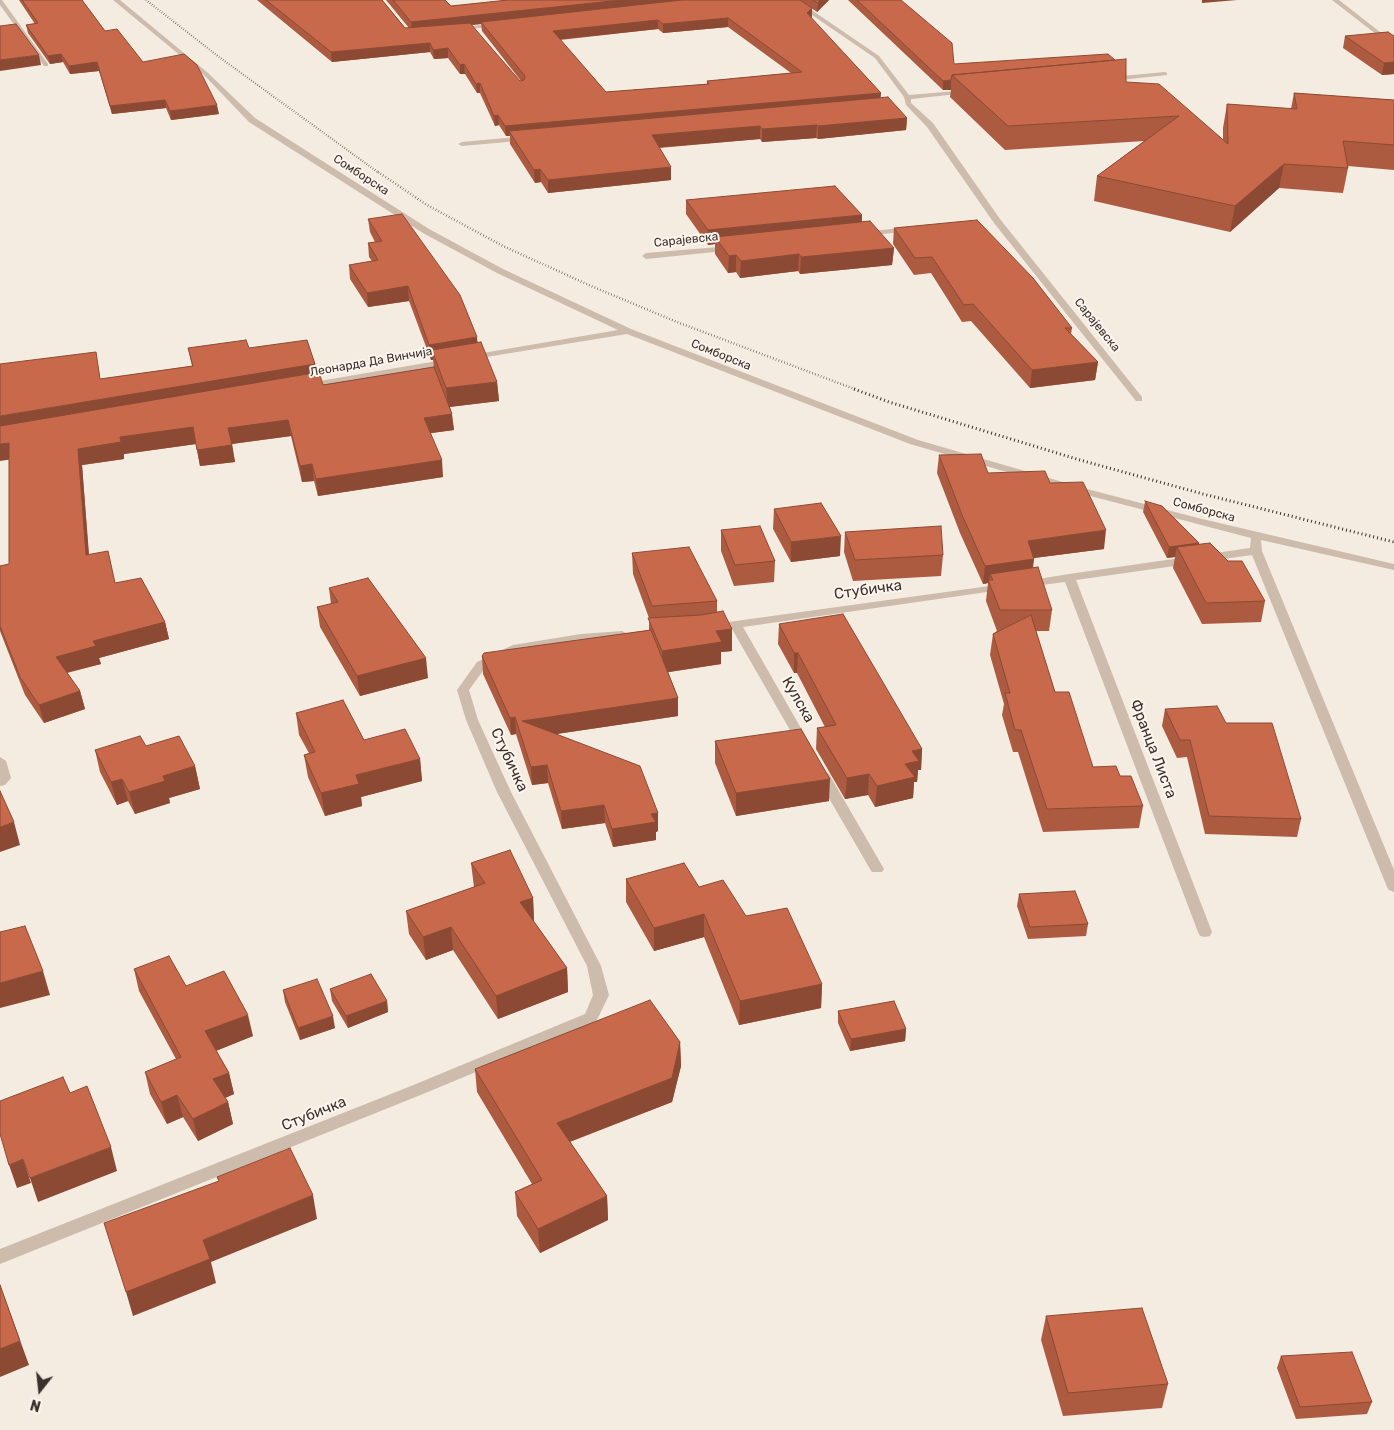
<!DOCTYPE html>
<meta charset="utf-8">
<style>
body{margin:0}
#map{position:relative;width:1394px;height:1430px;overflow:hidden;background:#f4ebe1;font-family:Rubik,sans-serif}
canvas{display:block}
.north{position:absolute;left:15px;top:1365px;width:50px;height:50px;-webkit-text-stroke:4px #fbf5ee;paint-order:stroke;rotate:196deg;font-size:14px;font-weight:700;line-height:20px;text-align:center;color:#3b302b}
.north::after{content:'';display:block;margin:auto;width:18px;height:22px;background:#3b302b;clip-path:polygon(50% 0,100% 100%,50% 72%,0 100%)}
</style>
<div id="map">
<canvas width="1394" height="1430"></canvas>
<div class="north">N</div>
</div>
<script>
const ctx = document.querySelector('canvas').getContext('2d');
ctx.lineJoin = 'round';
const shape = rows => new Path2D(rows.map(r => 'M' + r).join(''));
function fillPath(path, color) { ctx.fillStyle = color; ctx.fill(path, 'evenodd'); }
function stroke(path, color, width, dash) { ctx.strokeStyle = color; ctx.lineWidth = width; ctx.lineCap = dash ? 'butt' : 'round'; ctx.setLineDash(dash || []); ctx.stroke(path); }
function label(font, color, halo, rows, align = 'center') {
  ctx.font = font + ' Rubik,sans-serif'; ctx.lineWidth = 4; ctx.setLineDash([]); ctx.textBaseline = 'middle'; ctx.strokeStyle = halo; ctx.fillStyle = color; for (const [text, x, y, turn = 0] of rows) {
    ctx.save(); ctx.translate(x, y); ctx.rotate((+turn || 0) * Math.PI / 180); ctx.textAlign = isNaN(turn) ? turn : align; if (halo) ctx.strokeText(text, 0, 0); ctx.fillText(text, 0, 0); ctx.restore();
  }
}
fillPath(shape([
 [0,0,2,0,48,64,48,66,44,66,0,5,0,0],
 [113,0,120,0,208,73,255,118,429,229,503,269,631,329,918,440,1087,489,1198,518,1394,564,1394,570,1261,540,1262,551,1394,870,1394,892,1389,890,1387,887,1252,555,1076,580,1212,932,1210,936,1205,937,1200,936,1198,932,1065,582,1026,587,1020,584,1026,581,1069,574,1250,548,1251,538,1079,493,910,444,627,334,468,360,468,356,471,355,618,330,497,273,423,233,249,122,204,75,113,0],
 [790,0,797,0,879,56,909,95,968,90,968,92,966,93,911,99,911,103,933,123,1000,219,1142,397,1142,401,1136,401,994,223,927,127,906,105,904,97,875,58,790,0],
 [1332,0,1339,0,1394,43,1394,48,1332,0],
 [498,22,500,23,500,25,458,31,455,29,498,22],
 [1165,72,1167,73,1167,75,1111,81,1108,79,1111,77,1165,72],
 [527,136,530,136,530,140,462,146,458,144,462,142,527,136],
 [910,227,914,229,913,231,863,236,859,234,863,232,910,227],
 [731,246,735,248,734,250,646,259,642,256,646,253,731,246],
 [449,359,454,362,452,364,308,389,303,386,308,383,449,359],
 [1004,584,1010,587,1008,589,743,627,810,744,804,748,798,744,732,629,714,632,708,628,714,624,1004,584],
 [622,631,626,633,628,635,626,637,581,642,520,651,485,668,469,690,478,720,511,792,601,966,609,995,596,1022,423,1094,0,1264,0,1249,411,1086,585,1014,593,995,587,966,497,792,466,720,457,690,477,662,513,645,581,634,622,631],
 [0,757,6,761,11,778,5,785,0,786,0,757],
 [822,770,829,774,884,869,882,872,872,872,870,869,815,774,822,770]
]), '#cdbbac');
stroke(shape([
 [146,0,219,57,379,173]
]), '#3b302b', 2, [0.5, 2]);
stroke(shape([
 [378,172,427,205,503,246,591,286,677,322,857,390]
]), '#3b302b', 2.5, [0.5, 2.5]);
stroke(shape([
 [854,389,889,402,1080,460,1203,494,1394,542]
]), '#3b302b', 3, [1, 3]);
fillPath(shape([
 [19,0,82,0,105,31,143,62,219,114,171,120,166,108,112,114,99,71,70,74,63,62,50,64,28,33,26,25,35,24],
 [257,0,382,0,405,28,409,28,386,0,445,0,451,6,508,0,829,0,817,12,800,0,812,8,811,18,881,93,880,98,907,118,906,130,818,139,816,138,762,142,760,139,659,148,671,180,548,193,541,182,535,183,510,144,510,136,506,136,499,125,495,126,480,93,477,93,465,74,460,74,448,58,434,59,430,52,332,62],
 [481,24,482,31,521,81,520,81,471,25],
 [728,27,791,73,707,81,707,84,606,92,560,40,658,29,663,33],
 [848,0,901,0,954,64,1126,82,1223,140,1223,128,1227,104,1291,109,1294,93,1394,100,1394,170,1348,166,1348,168,1343,193,1279,188,1230,232,1094,201,1097,176,1144,141,1005,150,950,97,951,90,943,90],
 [1345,36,1394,36,1394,74,1382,75,1343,48],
 [686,200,862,215,862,222,894,248,892,265,800,274,798,271,740,278,736,272,728,273,715,254,715,244,708,245,686,214],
 [368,219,478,342,497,382,499,401,450,407,454,430,430,433,443,477,318,496,314,481,302,482,291,436,232,444,235,462,200,466,196,444,124,454,124,459,82,465,89,554,115,583,165,622,169,639,99,658,101,664,67,673,80,691,85,709,44,723,25,695,0,631,0,566,9,564,9,460,101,379,192,366,188,348,249,348,315,364,317,373,323,385,434,367,433,360,431,360,409,301,368,307,350,279,349,265,372,261,369,257,368,243,375,242,370,232],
 [894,228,1072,328,1071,334,1098,362,1095,380,1030,388,971,321,962,322,931,273,914,275,893,244],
 [939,455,988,473,1050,483,1104,549,1034,558,1033,568,1052,610,1049,631,1036,631,1055,692,1093,767,1120,776,1143,806,1139,828,1043,832,1018,752,1013,752,1002,715,1004,704,990,655,993,634,997,631,986,601,988,583,983,584,960,533,937,473],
 [1145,502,1199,543,1199,544,1265,601,1261,622,1202,624,1173,568,1175,557,1167,558,1143,512],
 [774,509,840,556,791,562,773,529],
 [721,530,775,561,774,582,734,586,721,551],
 [845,532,943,555,941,576,853,581,844,552],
 [632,553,717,601,717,612,732,629,732,651,721,652,721,664,668,672,678,698,678,716,556,734,658,813,658,831,656,832,656,840,613,847,605,823,562,829,548,783,532,785,516,734,511,735,483,674,482,656,649,630,649,618,633,574],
 [329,588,428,678,360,696,320,627,317,607,331,604],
 [779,624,922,749,921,770,918,770,917,782,914,782,913,798,875,807,868,795,845,799,816,749,817,728,825,727,797,673,794,673,778,644],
 [1165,709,1226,723,1301,819,1297,837,1205,834,1187,757,1177,758,1162,726],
 [296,713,364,740,420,759,422,781,361,797,362,806,325,816,308,777,304,755,309,753,299,735],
 [715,741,829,801,736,816,715,763],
 [146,746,195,766,200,789,169,798,170,803,135,814,128,801,117,805,100,772,95,750],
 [471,863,533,898,534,921,533,921,567,968,568,992,498,1019,453,950,426,960,409,934,406,911,474,887],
 [626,879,699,887,746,916,822,984,821,1008,739,1025,704,937,654,951,626,902],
 [1019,894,1088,924,1086,936,1028,939,1017,906],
 [134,969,186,986,253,1036,216,1051,229,1073,234,1094,225,1098,228,1102,233,1124,198,1141,183,1117,167,1124,150,1094,145,1072,176,1059,139,991],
 [330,989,387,1001,388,1012,348,1028,332,1001],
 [283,990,335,1028,300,1040,285,1002],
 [838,1011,906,1029,905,1041,850,1051,838,1023],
 [680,1042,681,1066,672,1102,570,1142,607,1196,608,1220,540,1253,517,1216,515,1192,532,1184,477,1092,475,1069],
 [1046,1316,1168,1384,1162,1408,1063,1416,1041,1340],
 [1281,1356,1372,1402,1367,1414,1296,1419,1277,1368]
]), '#ac5a40');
fillPath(shape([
 [622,0,704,0,481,22,481,24,412,31,411,22],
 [820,0,829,0,817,12,818,3],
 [1202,0,1237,0,1202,3],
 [812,8,812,17,807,22,807,13],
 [728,18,728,27,663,33,663,24],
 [658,20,658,29,553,40,553,31],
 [430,43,430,52,332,62,331,52],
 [448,48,448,58,434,59,433,50],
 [61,54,63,62,50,64,48,56],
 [39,55,41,65,0,71,0,60],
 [97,62,99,71,70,74,69,66],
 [1394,62,1394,74,1382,75,1384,63],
 [464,64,465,74,460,74,460,65],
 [951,80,951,90,943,90,943,81],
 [480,83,480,93,477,93,476,84],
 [881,93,880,102,509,131,510,136,506,136,505,126],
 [165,100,166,108,112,114,110,106],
 [217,105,219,114,171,120,170,111],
 [498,115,499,125,495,126,494,116],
 [907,118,906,130,818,139,818,126],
 [817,125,816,138,762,142,762,129],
 [760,126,760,139,652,148,652,135],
 [1284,164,1279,188,1230,232,1235,206],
 [671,167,671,180,548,193,548,180],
 [540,169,541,182,535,183,534,170],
 [862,215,861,230,715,237,715,244,708,245,708,230],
 [894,248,892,265,800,274,801,257],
 [799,254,798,271,740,278,741,261],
 [736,255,736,272,728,273,729,256],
 [408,286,409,301,368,307,367,293],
 [477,337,478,352,432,350,433,360,431,360,429,345],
 [1098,362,1095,380,1030,388,1032,370],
 [315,364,318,379,0,433,0,416],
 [497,382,499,401,448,407,446,388],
 [452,414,454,430,425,434,424,418],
 [288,420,291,436,231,444,228,428],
 [193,427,196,444,124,454,124,459,82,465,90,572,86,555,78,449,120,437],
 [9,443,13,459,0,461,0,444],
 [232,445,235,462,200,466,197,450],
 [442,460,443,477,318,496,316,479],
 [312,464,314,481,302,482,300,466],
 [1106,530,1104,549,1026,559,1028,541],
 [841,536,840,556,791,562,791,542],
 [1199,543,1197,554,1177,547,1175,557,1167,558,1169,547],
 [1034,559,1031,577,993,580,990,574,989,582,988,580,988,583,983,584,985,566],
 [165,622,169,639,99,658,101,664,60,674,56,657,93,641],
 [732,629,732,651,721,652,721,664,663,673,662,651,716,631],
 [794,653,798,653,797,673,794,673],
 [426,658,428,678,360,696,357,676],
 [80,691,85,709,44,723,39,705],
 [678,698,678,716,523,739,522,721],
 [515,717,516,734,511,735,510,718],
 [922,749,921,770,918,770,917,782,914,782,913,798,875,807,877,786,905,764,912,751],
 [420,759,422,781,361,797,362,806,325,816,321,793,356,775],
 [547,765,548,783,532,785,531,767],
 [195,766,200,789,169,798,170,803,135,814,129,792,163,776],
 [869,774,868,795,845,799,847,778],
 [122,779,128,801,117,805,111,782],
 [830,779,829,801,736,816,736,793],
 [604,805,605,823,562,829,561,811],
 [658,813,658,831,656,832,656,840,613,847,612,829,651,814],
 [14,822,20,845,0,852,0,827],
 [533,898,534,921,521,925,520,902],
 [704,914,704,937,654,951,654,928],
 [451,927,453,950,426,960,423,937],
 [567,968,568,992,498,1019,496,996],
 [43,971,50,995,0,1008,0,983],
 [822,984,821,1008,739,1025,740,1001],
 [387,1001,388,1012,348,1028,346,1016],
 [248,1015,253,1036,210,1053,205,1031],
 [333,1016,335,1028,300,1040,298,1028],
 [906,1029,905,1041,850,1051,851,1039],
 [680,1042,681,1066,672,1102,558,1146,557,1123],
 [229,1073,234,1094,218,1101,213,1079],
 [177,1095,183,1117,167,1124,161,1102],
 [228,1102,233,1124,198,1141,193,1119],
 [111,1147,117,1171,38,1202,30,1178],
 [23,1159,31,1183,17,1188,9,1165],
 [313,1195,317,1219,211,1262,216,1283,133,1316,126,1292,203,1240],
 [607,1196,608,1220,540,1253,538,1229],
 [0,1285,29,1365,0,1377]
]), '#8c4a34');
const building = shape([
 [22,0,82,0,105,31,117,29,143,62,184,54,197,65,217,105,170,111,165,100,110,106,97,62,69,66,61,54,48,56,26,25,38,23,22,0],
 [266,0,382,0,405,28,470,23,520,81,524,80,525,76,481,22,682,0,800,0,812,8,807,13,881,93,505,126,498,115,494,116,480,83,476,84,464,64,460,65,448,48,433,50,430,43,331,52,266,0],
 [728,18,802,72,707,81,709,84,606,92,553,31,658,20,663,24,728,18],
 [393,0,445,0,451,6,508,0,622,0,411,22,393,0],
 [813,0,820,0,818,3,813,0],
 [857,0,901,0,952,43,954,64,1108,54,1115,60,952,75,951,80,943,81,857,0],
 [16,24,39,55,0,60,0,26,16,24],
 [1388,32,1394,36,1394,62,1384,63,1345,36,1388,32],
 [1126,59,1126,82,1159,84,1228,144,1227,104,1297,109,1294,93,1394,100,1394,145,1343,141,1348,168,1284,164,1235,206,1097,176,1179,116,1008,126,952,75,1126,59],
 [888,97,907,118,818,126,817,125,762,129,760,126,652,135,671,167,548,180,540,169,534,170,509,131,888,97],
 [835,186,862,215,708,230,686,200,835,186],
 [402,214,460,295,477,337,429,345,408,286,367,293,349,265,378,260,368,243,382,241,368,219,402,214],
 [977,220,1033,278,1072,328,1065,328,1098,362,1032,370,973,304,964,305,932,257,915,258,894,228,977,220],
 [870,221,894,248,801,257,799,254,741,261,736,255,729,256,715,237,870,221],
 [246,340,249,348,307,340,315,364,0,416,0,364,96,352,100,379,193,366,188,348,246,340],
 [481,342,497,382,446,388,432,350,481,342],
 [434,367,452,414,424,418,442,460,316,479,312,464,300,466,288,420,228,428,232,445,197,450,193,427,120,437,121,442,78,449,86,555,108,551,115,583,141,578,165,622,93,641,96,646,56,657,80,691,39,705,20,677,0,626,0,566,9,564,9,443,0,444,0,426,319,372,323,385,434,367],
 [981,454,988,473,1045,471,1050,483,1083,482,1106,530,1028,541,1034,559,985,566,962,515,939,455,981,454],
 [1145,501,1162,506,1199,543,1169,547,1145,501],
 [821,503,841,536,791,542,774,509,821,503],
 [760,526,775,561,735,565,721,530,760,526],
 [941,526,943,555,855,560,845,532,941,526],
 [1210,543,1228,561,1242,561,1265,601,1206,603,1177,547,1210,543],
 [689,547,717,601,652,606,632,553,689,547],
 [1038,567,1052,610,1000,610,988,580,993,580,990,574,1038,567],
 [368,578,426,658,357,676,317,607,338,602,329,588,368,578],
 [723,611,732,629,716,631,722,642,662,651,648,618,701,615,723,611],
 [843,614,922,749,912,751,919,761,905,764,915,777,877,786,869,774,847,778,817,728,836,725,798,653,794,653,779,624,843,614],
 [1031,615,1055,692,1069,692,1093,767,1116,766,1120,776,1131,776,1143,806,1047,809,1021,730,1015,730,1005,693,1010,693,993,634,1031,615],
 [651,630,678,698,522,721,640,766,658,813,651,814,656,822,612,829,604,805,561,811,547,765,531,767,515,717,510,718,482,656,484,653,651,630],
 [343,700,364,740,405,729,420,759,356,775,359,784,321,793,304,755,315,752,296,713,343,700],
 [1217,706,1226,723,1272,723,1301,819,1209,816,1190,740,1180,740,1165,709,1217,706],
 [801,729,830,779,736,793,715,741,801,729],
 [140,736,146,746,179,736,195,766,163,776,165,781,129,792,122,779,111,782,95,750,140,736],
 [0,791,14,822,0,827,0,791],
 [510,850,533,898,520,902,567,968,496,996,451,927,423,937,406,911,485,883,471,863,510,850],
 [684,863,699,887,723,880,746,916,787,908,822,984,740,1001,704,914,654,928,626,879,684,863],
 [1075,891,1088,924,1030,927,1019,894,1075,891],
 [25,926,43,971,0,983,0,932,25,926],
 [169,956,186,986,224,971,248,1015,205,1031,229,1073,213,1079,228,1102,193,1119,177,1095,161,1102,145,1072,181,1057,134,969,169,956],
 [371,974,387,1001,346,1016,330,989,371,974],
 [317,979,333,1016,298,1028,283,990,317,979],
 [650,1000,680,1042,672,1078,557,1123,607,1196,538,1229,515,1192,542,1180,475,1069,650,1000],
 [894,1001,906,1029,851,1039,838,1011,894,1001],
 [63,1077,70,1093,87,1086,111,1147,30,1178,23,1159,9,1165,0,1134,0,1101,63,1077],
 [290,1148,313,1195,203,1240,210,1259,126,1292,104,1223,219,1181,217,1177,290,1148],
 [0,1285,20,1341,0,1349,0,1285],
 [1142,1308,1168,1384,1068,1393,1046,1316,1142,1308],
 [1352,1352,1372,1402,1300,1407,1281,1356,1352,1352]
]);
fillPath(building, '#c8694b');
stroke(building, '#8c4a34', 1);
label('12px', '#3b302b', '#fbf5ee', [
 ["Сомборска",361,175,33],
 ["Сарајевска",686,240,-6],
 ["Сарајевска",1097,325,51],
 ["Сомборска",721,355,22],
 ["Леонарда Да Винчија",371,362,-10],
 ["Сомборска",1204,510,15]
]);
label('15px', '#3b302b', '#fbf5ee', [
 ["Стубичка",868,590,-8],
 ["Кулска",798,700,60],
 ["Франца Листа",1153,749,69],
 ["Стубичка",509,760,65],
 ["Стубичка",314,1114,-22]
]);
</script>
